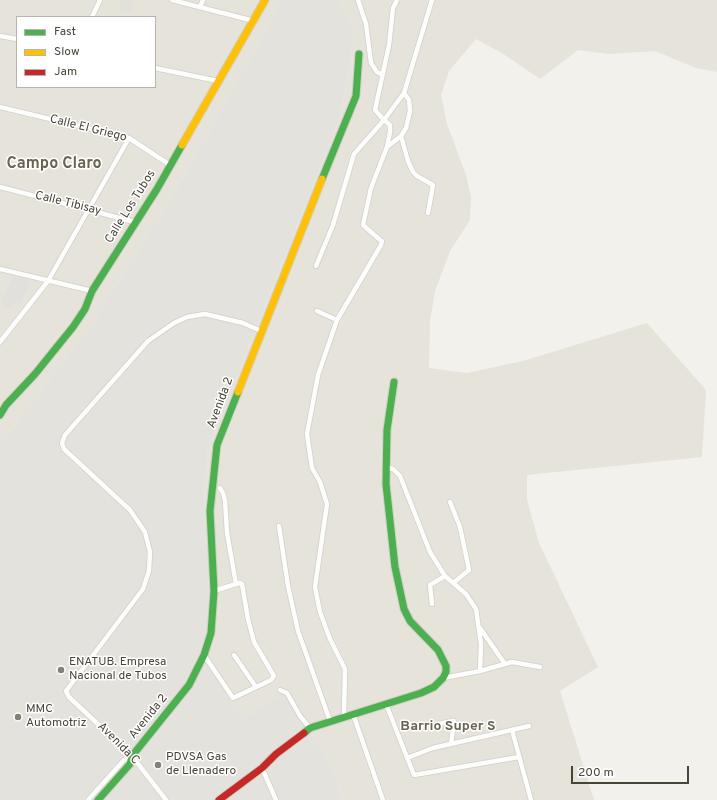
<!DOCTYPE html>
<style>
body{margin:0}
#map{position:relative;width:717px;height:800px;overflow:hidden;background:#f2f1ec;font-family:Overpass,sans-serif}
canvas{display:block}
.legend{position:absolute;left:16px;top:16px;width:140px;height:72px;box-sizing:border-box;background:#fff;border:1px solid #b6b4af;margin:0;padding:5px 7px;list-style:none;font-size:12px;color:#484438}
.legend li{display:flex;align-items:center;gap:8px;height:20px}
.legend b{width:20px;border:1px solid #b6b4af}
.scale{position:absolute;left:571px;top:766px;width:118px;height:18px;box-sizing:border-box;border:2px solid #484438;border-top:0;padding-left:5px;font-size:12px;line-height:14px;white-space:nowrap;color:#484438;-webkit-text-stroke:3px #fff;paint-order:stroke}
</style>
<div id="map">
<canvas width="717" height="800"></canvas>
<ul class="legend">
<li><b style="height:5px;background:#4caf50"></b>Fast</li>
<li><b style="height:5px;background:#ffc107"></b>Slow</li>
<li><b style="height:5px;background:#c62828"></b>Jam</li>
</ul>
<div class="scale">200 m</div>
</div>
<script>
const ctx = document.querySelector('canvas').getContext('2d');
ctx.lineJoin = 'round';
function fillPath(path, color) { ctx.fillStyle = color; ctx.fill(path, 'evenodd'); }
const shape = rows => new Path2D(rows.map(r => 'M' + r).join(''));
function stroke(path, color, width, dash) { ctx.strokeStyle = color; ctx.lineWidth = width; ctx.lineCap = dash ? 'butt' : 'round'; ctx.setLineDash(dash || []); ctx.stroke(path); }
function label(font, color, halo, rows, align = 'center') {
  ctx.font = font + ' Overpass,sans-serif'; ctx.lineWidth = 3; ctx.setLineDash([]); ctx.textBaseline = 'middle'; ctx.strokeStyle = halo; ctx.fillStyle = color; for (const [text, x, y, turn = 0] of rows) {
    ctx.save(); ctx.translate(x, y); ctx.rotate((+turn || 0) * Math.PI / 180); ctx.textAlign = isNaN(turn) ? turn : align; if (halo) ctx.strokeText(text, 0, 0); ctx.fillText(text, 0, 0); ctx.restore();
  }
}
fillPath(shape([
 [0,0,281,0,261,39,181,181,120,280,109,293,95,320,0,444],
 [17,17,155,17,155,87,17,87],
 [338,0,717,0,717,72,696,68,655,51,609,54,578,50,540,79,505,55,476,39,449,71,441,95,447,124,466,175,471,197,470,220,450,251,435,291,430,321,429,368,467,373,523,361,647,323,706,390,702,457,527,475,527,500,539,543,598,667,560,691,594,800,343,800,333,769,285,691,243,719,207,664,214,601,204,494,208,450,340,118,350,65,353,34,345,11]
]), '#e5e3da');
fillPath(shape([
 [281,0,338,0,345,11,353,33,350,65,340,118,208,450,204,494,214,601,207,664,243,719,285,691,333,769,343,800,0,800,0,444,95,320,109,293,120,280,181,181,261,39]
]), '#e4e2dc');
fillPath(shape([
 [121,0,133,0,130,13,119,10],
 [13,276,30,282,20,304,14,302,11,309,1,304]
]), '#e1e0dc');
const street = shape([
 [172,0,254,21],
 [358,0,366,24,371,63,377,72,383,75],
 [397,0,393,8,389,45,375,110,384,120,404,93,432,0],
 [200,7,203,0],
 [92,17,100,0],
 [0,36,17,39],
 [155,68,218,81],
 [0,107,129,138,170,165],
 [401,136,408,161,413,172,417,176,433,185,428,213],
 [387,147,401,136,406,128,410,111,409,100,404,93],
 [0,187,135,222],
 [316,266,333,225,354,154,384,120,390,125,390,132,387,147,371,188,363,225,379,239,382,241,381,245,337,320,318,375,307,434,312,468,320,482,327,504,315,587,320,612,330,639,345,669,344,716],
 [0,269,92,291],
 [317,311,337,320],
 [0,342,48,281,129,138],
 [386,467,393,469,400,476,430,552,445,576,466,594,476,609,481,644,480,671],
 [220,488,223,493,225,500,227,533,236,584],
 [450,502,460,527,469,570,453,583],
 [279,526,288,586,298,631,330,721],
 [432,604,430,585,445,576],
 [480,628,505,664],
 [204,655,233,698,271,680,274,676,254,642,248,619,242,584,239,583,214,591],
 [234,655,256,687],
 [443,678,480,671,512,662,540,667],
 [280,690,287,693,300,716,310,728],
 [386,704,414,775,519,757],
 [353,714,383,800],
 [438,724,454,721,451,744],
 [512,730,531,800],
 [407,758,433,748,529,726],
 [262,768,276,800],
 [88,800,124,760,132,756],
 [166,800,132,756,69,697,66,691,143,589,149,571,150,552,145,532,130,510,64,449,62,443,65,435,148,341,174,323,187,317,205,314,243,323,261,331]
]);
const fast = shape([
 [322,179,356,96,359,54],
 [0,415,6,405,35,374,73,327,85,309,92,291,157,189,182,145],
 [304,733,310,728,421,693,434,687,443,678,446,672,446,666,438,650,410,621,404,609,395,567,386,484,387,430,394,382],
 [98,800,130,764,132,756,189,685,204,655,211,633,214,591,210,511,217,445,238,392]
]);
const slow = shape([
 [182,145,265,0],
 [238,392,322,179]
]);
const jam = shape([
 [219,800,262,768,276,754,304,733]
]);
stroke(street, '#d0cfca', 6);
stroke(fast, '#d0cfc3', 9);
stroke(slow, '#d0cfc3', 9);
stroke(jam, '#d0cfc3', 9);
stroke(street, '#fdfdfc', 4.5);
stroke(fast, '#4caf50', 7);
stroke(slow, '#ffc107', 7);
stroke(jam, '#c62828', 7);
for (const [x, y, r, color] of [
 [61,670,4,"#848177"],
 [18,717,4,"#848177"],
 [158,765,4,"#848177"]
]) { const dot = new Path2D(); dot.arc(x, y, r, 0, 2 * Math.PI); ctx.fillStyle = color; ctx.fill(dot); stroke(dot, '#fff', 1.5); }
label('12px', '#484438', '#fff', [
 ["Calle El Griego",88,129,14],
 ["Calle Tibisay",68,204,14],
 ["Calle Los Tubos",131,207,-58],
 ["Avenida 2",221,403,-69],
 ["Avenida 2",149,717,-51],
 ["Avenida C",118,744,45]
]);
label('12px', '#484438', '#fff', [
 ["ENATUB. Empresa",69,663],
 ["Nacional de Tubos",69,677],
 ["MMC",26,710],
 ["Automotriz",26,724],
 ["PDVSA Gas",166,758],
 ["de Llenadero",166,772]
], 'left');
label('bold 14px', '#6b6450', '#fff', [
 ["Barrio Super S",448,727]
]);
label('bold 16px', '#6b6450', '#fff', [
 ["Campo Claro",54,165]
]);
</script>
